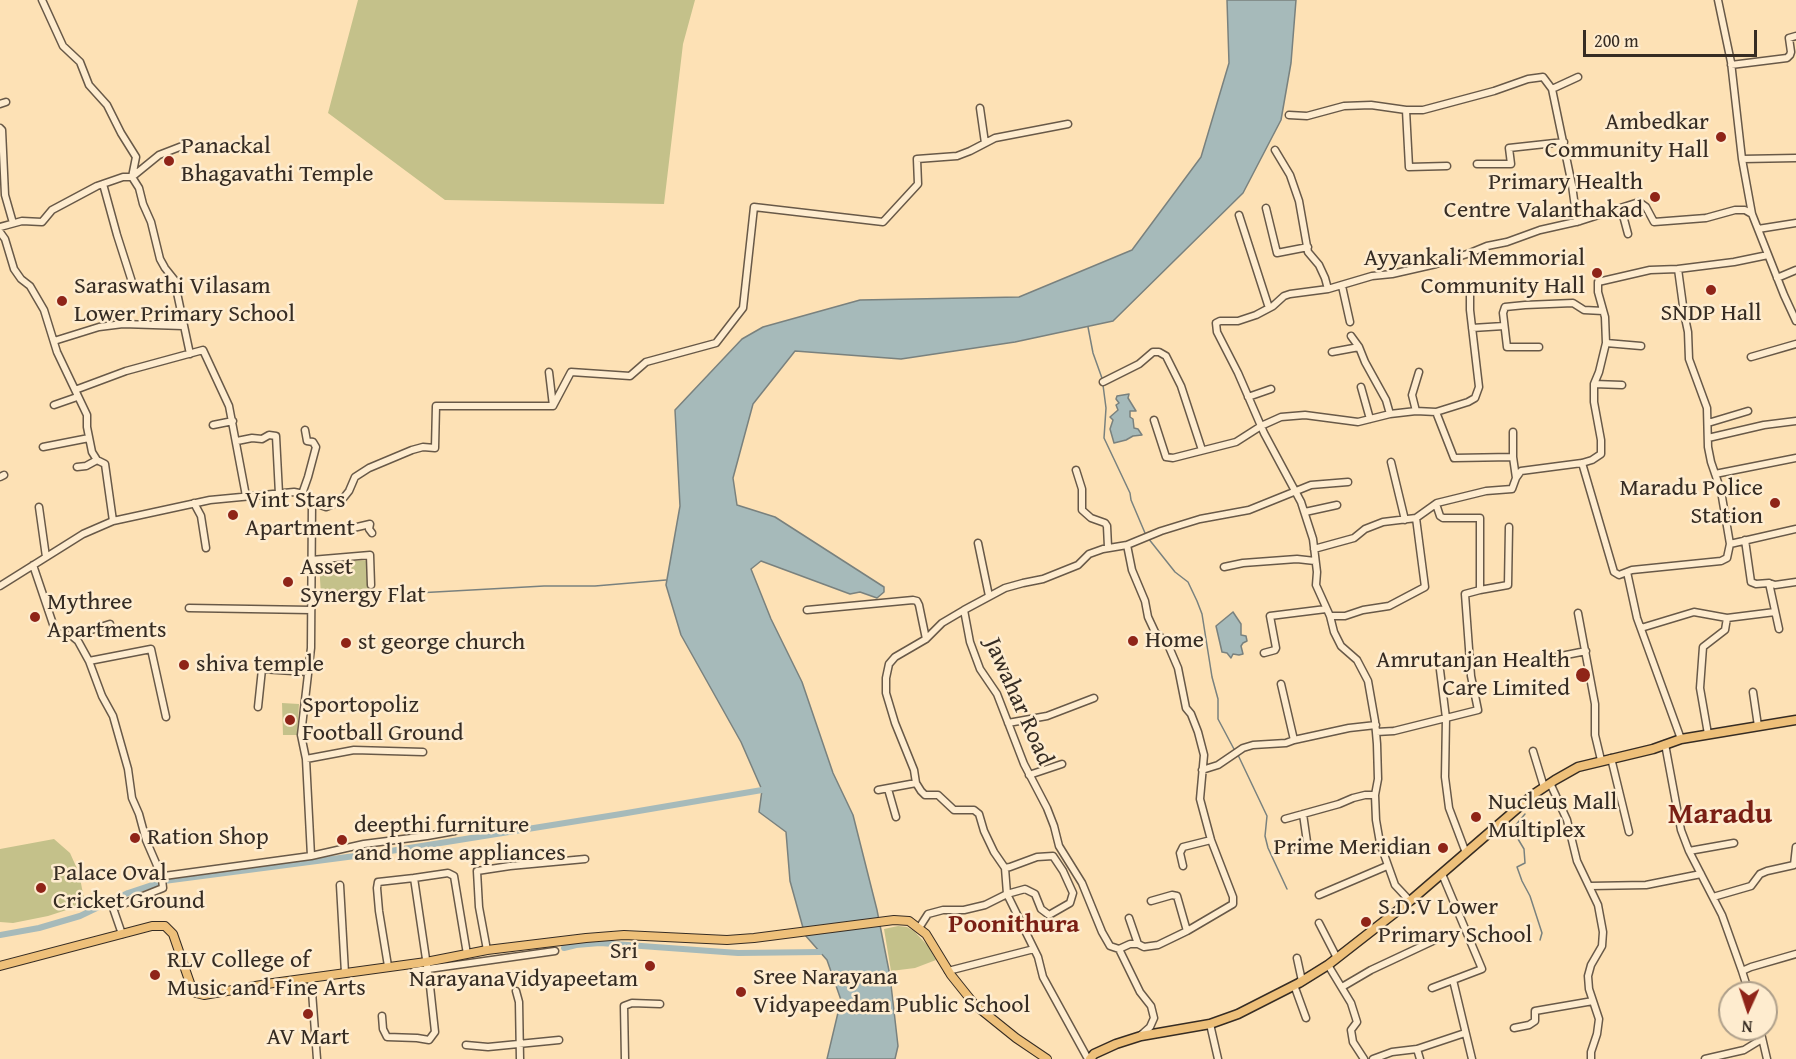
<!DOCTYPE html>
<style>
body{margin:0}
#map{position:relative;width:1796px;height:1059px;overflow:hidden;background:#fde1b5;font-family:"Gentium Book Plus",serif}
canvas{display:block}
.north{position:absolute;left:1718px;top:981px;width:60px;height:60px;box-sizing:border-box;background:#feeccf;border:2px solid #ae9f8a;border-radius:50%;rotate:183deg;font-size:16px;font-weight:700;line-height:24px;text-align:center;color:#362c23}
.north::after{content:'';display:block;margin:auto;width:21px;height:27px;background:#8f2418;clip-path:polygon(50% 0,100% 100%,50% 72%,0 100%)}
.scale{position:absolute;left:1583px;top:30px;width:174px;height:27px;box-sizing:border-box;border:3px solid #362c23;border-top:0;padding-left:8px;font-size:18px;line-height:21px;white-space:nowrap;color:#362c23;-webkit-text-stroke:4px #feeccf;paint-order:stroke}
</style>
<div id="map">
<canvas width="1796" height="1059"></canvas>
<div class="north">N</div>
<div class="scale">200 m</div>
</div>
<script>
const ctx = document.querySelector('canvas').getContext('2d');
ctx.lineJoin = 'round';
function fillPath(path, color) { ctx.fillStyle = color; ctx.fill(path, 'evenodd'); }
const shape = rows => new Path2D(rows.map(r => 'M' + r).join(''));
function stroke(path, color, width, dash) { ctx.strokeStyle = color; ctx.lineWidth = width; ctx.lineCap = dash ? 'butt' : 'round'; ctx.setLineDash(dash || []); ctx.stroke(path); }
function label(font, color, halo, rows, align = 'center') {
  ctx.font = font + ' "Gentium Book Plus",serif'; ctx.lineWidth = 5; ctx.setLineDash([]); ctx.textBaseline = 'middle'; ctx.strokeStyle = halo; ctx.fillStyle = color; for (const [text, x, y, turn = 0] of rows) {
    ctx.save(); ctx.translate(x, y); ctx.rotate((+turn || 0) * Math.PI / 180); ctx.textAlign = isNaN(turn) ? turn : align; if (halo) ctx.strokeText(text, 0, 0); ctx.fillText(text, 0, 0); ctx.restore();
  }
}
fillPath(shape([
 [358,0,695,0,683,44,664,204,445,200,328,113],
 [368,560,368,594,321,595,319,563],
 [282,703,299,704,297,735,283,735],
 [54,839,70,853,79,873,85,904,48,916,13,923,0,922,0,849],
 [898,926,907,927,914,931,928,946,936,960,915,968,891,971,884,929]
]), '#c4c18a');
const water = shape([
 [1227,0,1296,0,1291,63,1281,120,1243,193,1113,321,1015,342,901,359,795,351,753,404,733,478,737,505,775,517,884,587,884,592,877,598,860,592,850,594,761,561,751,569,771,619,802,682,833,773,853,815,877,910,890,976,898,1046,895,1059,827,1059,841,1000,827,960,805,935,790,881,786,832,759,812,762,790,741,742,681,635,666,585,680,506,675,410,742,339,763,327,860,300,1019,297,1132,250,1201,157,1229,63,1227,0],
 [1129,394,1128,398,1136,411,1130,411,1130,417,1133,419,1134,428,1138,429,1142,435,1133,436,1126,440,1114,443,1110,429,1113,420,1110,417,1118,410,1116,405,1119,403,1116,399,1117,396,1129,394],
 [1233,612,1241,624,1241,635,1246,636,1247,641,1243,643,1241,646,1243,654,1239,655,1233,654,1231,658,1227,653,1222,652,1216,626,1233,612]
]);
fillPath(water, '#a6baba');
stroke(water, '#79817e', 1.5);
stroke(shape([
 [1088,327,1093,353,1103,381],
 [1103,385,1106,408,1104,438,1130,493,1131,500,1145,533],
 [1148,538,1175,572,1188,582,1197,601,1202,614,1212,677,1218,699,1218,719,1235,751],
 [417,593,544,586,595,586,666,580],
 [1238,755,1267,816,1265,836,1268,848,1287,889],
 [1525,814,1514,827,1518,839,1524,849,1525,863,1517,867,1522,881,1530,896,1542,933,1540,940]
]), '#79817e', 1.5);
stroke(shape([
 [0,935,39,928,80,916,128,893,164,881,378,853,621,814,762,790],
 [564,948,576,945,600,943,738,953,820,952]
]), '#a6baba', 6);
const minor = shape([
 [42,0,63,46,80,62,89,85,107,105,121,133,136,157,132,177],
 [1718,0,1731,62,1742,159,1752,214,1784,295,1796,321],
 [1731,65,1787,58,1790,55,1791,52,1789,38,1796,36],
 [1552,89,1578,77],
 [0,104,6,102],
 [980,108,985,143],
 [1406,110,1409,167,1447,166],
 [1289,115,1307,116,1344,106,1371,105,1406,110,1423,110,1494,91,1528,79,1543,77,1552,89,1572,185,1577,222],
 [0,128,2,130,5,195,13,223],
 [1275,150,1290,175,1299,201,1308,252,1319,265,1325,278,1328,289],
 [1742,159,1796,158],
 [1477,164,1511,164,1509,148,1564,142],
 [132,177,159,155,190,143],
 [103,184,117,235,133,285],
 [1266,208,1277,253,1308,247],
 [1621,208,1628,234],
 [1239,215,1269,308],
 [0,227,22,221,42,222,52,210,97,186,123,177,132,177,139,188,143,204,151,222,160,259,165,268,177,283,176,288,190,354],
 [1758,229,1796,223],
 [0,232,5,239,14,269,21,279,30,286,44,310,57,352,87,415,87,427,92,452,97,460,105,464,113,521,83,534,0,586],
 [1678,269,1734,262,1768,255],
 [1777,278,1796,270],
 [1342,286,1350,322],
 [1472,328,1504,326],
 [1351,336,1359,347,1365,362,1386,400,1390,414],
 [54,341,99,327,123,324,183,326],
 [1606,343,1641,346],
 [1539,347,1507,347,1503,313,1505,307,1525,305,1573,303,1584,310,1603,311],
 [1332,352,1359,347],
 [1751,357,1796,344],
 [549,372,553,406],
 [1103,382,1139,364,1153,352,1159,352,1166,356,1181,386,1202,450],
 [1594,384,1622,385],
 [1361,387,1370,419],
 [75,390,126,371,203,350,229,406,246,496],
 [1248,397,1271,389],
 [54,405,77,397],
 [1416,411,1412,395,1419,372],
 [1436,412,1454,458,1513,457,1516,478],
 [1154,420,1166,457,1173,458,1236,442,1261,426,1281,417,1305,415,1358,422,1390,414,1416,411,1436,412,1468,402,1475,398,1479,387,1470,310,1470,296],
 [1708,423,1748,411],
 [213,425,233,421],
 [1513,432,1513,457],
 [1708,438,1764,425,1796,421],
 [237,441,252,438,262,439,269,435,276,436,279,494],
 [43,447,89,438],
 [1391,462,1405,520],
 [1582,463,1614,572,1619,575,1632,570,1721,561,1727,558,1730,544],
 [77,467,86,466,97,460],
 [1076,470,1082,489,1082,510,1091,518,1105,523,1107,526,1108,547],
 [1715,474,1796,458],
 [0,477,4,475],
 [302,494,308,477,316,447,313,442,307,441,305,430],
 [194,503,201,516,206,548],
 [1436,504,1440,516,1443,518,1480,518,1480,590,1508,585,1509,527],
 [39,507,46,557],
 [1305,512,1337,505],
 [113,521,210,500,294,492,304,494,312,502,326,507,341,501,349,491,355,477,369,468,412,450,423,447,435,448,436,406,553,406,571,372,630,376,646,362,716,343,743,308,754,207,883,222,918,184,917,159,957,156,970,151,995,138,1068,124],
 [311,532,353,528,370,524,369,529,372,533],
 [1745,540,1751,582,1756,584,1769,583,1779,629],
 [978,543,989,596],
 [1314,549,1354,538,1365,529,1383,522,1416,518,1437,503,1486,491,1512,489,1516,478,1521,471,1582,463,1592,460,1601,454,1601,440,1594,402,1594,384,1599,372,1606,343,1605,317,1598,292,1598,282,1650,270,1678,269,1684,313,1688,332,1689,359,1707,408,1708,447,1711,462,1721,491,1730,544,1796,529],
 [311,560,370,555,371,585],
 [33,565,56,633,72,636,78,641,89,661,102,696,113,716,128,769,132,798,139,814,146,840,162,877],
 [1224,567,1243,563,1297,559,1315,561],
 [1627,572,1637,618,1681,739],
 [1769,583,1775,585,1796,582],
 [189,608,311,610],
 [807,610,913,600,917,601,919,605,926,639],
 [1578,613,1595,704,1595,735,1601,760],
 [1330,616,1345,616,1363,610,1389,606,1425,587,1416,518],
 [1641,628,1694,612,1727,618,1775,612],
 [72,636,110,624],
 [1264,653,1275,650,1276,648,1270,616,1326,609],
 [1541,660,1586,651],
 [89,661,151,649,166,717],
 [1440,670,1446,718,1445,777,1449,808,1466,853],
 [1753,692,1758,726],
 [258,707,262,669,308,672],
 [1008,723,1047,716,1094,698],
 [1376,732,1394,731,1478,710,1471,676,1465,594,1480,590],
 [1708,734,1700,688,1703,647,1725,630,1727,618],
 [1294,740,1349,728,1376,725],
 [1665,744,1681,830,1689,851,1722,915,1742,971],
 [1533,751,1544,787],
 [1611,758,1629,832],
 [306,759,354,750,423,752],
 [1202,770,1218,765,1243,748,1253,745,1286,743,1294,740,1281,684],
 [1029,775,1062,764],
 [1550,783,1567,820,1577,861,1598,905,1603,932,1602,946,1591,965,1588,976,1589,989,1599,1019,1597,1034,1591,1052,1591,1059],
 [888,789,896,817],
 [878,790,916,783],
 [1285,819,1339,804,1353,798,1365,795,1375,795],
 [1298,851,1306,847,1307,842,1303,814],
 [1689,851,1734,843],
 [311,856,364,844,427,836,455,831],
 [1183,866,1180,853,1183,847,1211,840],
 [1005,868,1007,894,1038,957,1043,977,1088,1059],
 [414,878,448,873,454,876,467,954],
 [340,885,345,973],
 [1590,886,1646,885,1701,874],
 [1319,895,1387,866],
 [1713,897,1751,886,1760,874,1767,871,1794,865,1796,847],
 [1151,901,1172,895,1177,896,1187,931],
 [1410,901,1395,885,1380,843,1376,820,1375,795,1378,779,1377,744,1375,721,1368,681,1357,660,1341,646,1334,632,1330,616,1316,585,1317,572,1313,539,1301,502,1264,433,1238,373,1217,332,1216,323,1220,321,1238,321,1256,315,1273,306,1284,296,1290,294,1328,289,1372,276,1392,274,1436,264,1470,253,1487,246,1507,242,1540,230,1580,221,1639,202,1646,207,1654,222,1706,218,1735,210,1745,210,1752,214],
 [1129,918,1138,944],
 [1319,923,1337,958],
 [919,928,928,914,943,910,964,910,985,905,1007,894,1025,889,1035,894,1041,909,1049,915,1070,903,1073,893,1063,871,1053,856,1037,857,1010,867,1005,868,994,852,984,831,979,814,974,810,954,810,938,795,925,795,921,791,916,783,914,770,895,723,886,693,886,678,889,664,895,657,926,639,942,623,964,610],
 [122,934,113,908,163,888,162,879,164,876,311,856,306,759,301,735,311,648,312,502],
 [1119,949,1130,944,1138,944,1144,947,1158,945,1187,931,1233,904,1233,897,1211,840,1200,799,1204,755,1198,732,1191,714,1186,708,1178,668,1169,647,1164,640,1155,632,1148,617,1145,601,1132,570,1127,545],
 [487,950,479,907,477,871,510,866,585,859],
 [1297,958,1302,981],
 [1328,965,1351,1003,1357,1022,1351,1030,1353,1042,1364,1059],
 [414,971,555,951],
 [948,971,1034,949],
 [311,978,317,1059],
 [1453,980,1472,1059],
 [1294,985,1306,1018],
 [1342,987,1371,970,1435,940],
 [1432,988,1482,969,1442,874],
 [516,991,519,1002,520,1059],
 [1749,993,1742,971,1751,967,1796,954],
 [382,1016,383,1029,387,1037,417,1038,429,1040,435,1032,430,986,414,878,378,882,377,888,379,911,388,966],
 [1210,1024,1218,1059],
 [1514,1028,1529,1025,1535,1021,1535,1011,1593,1001],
 [1760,1029,1767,1059],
 [1141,1035,1150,1027,1154,1018,1151,1006,1140,992,1119,949,1110,946,1102,932,1082,883,1059,846,1054,826,1047,808,1024,764,997,694,980,669,970,642,964,610,1005,588,1023,583,1043,579,1078,565,1089,554,1103,549,1127,545,1161,531,1200,519,1249,510,1311,485,1348,482],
 [466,1045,488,1047,559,1040],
 [1417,1049,1465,1033],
 [625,1059,624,1006,632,1003,660,1004],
 [1373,1059,1392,1052,1417,1049,1420,1059],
 [1705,1059,1744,1050,1762,1039]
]);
const major = shape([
 [0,966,152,926,165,926,173,934,191,986,196,993,204,995,273,983,426,962,487,950,586,938,624,935,727,940,754,938,894,920,909,921,926,934,951,975,975,1005,1016,1038,1047,1059]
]);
const highway = shape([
 [1090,1059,1094,1054,1116,1044,1141,1036,1210,1024,1238,1014,1299,983,1328,965,1410,901,1534,794,1555,780,1578,767,1653,749,1681,739,1796,720]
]);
stroke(minor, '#685948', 9);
stroke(major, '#362c23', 10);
stroke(highway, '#362c23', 11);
stroke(minor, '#feeccf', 6);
stroke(major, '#eec07a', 8);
stroke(highway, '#eec07a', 8);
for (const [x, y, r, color] of [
 [1721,137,6,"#8f2418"],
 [169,161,6,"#8f2418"],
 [1655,197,6,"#8f2418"],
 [1597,273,6,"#8f2418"],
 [1711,290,6,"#8f2418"],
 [62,301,6,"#8f2418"],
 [1775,503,6,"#8f2418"],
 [233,515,6,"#8f2418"],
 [288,582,6,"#8f2418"],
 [35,617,6,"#8f2418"],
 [1133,641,6,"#8f2418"],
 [346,643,6,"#8f2418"],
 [184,665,6,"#8f2418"],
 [1583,675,8,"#8f2418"],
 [290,720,6,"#8f2418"],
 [1476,817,6,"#8f2418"],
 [135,838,6,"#8f2418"],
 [342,840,6,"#8f2418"],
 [1443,848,6,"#8f2418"],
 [41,888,6,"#8f2418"],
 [1366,922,6,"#8f2418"],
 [650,966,6,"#8f2418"],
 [155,975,6,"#8f2418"],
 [741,992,6,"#8f2418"],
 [308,1014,6,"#8f2418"]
]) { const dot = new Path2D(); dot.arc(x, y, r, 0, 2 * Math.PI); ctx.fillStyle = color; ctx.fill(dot); stroke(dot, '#feeccf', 2); }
label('24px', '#362c23', '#feeccf', [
 ["Ambedkar",1709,123,"right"],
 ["Community Hall",1709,151,"right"],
 ["Panackal",181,147],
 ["Bhagavathi Temple",181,175],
 ["Primary Health",1643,183,"right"],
 ["Centre Valanthakad",1643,211,"right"],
 ["Ayyankali Memmorial",1585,259,"right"],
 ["Community Hall",1585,287,"right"],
 ["Saraswathi Vilasam",74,287],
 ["Lower Primary School",74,315],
 ["SNDP Hall",1711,314,"center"],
 ["Maradu Police",1763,489,"right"],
 ["Station",1763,517,"right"],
 ["Vint Stars",245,501],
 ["Apartment",245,529],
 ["Asset",300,568],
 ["Synergy Flat",300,596],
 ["Mythree",47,603],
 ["Apartments",47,631],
 ["Home",1145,641],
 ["st george church",358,643],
 ["Amrutanjan Health",1570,661,"right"],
 ["Care Limited",1570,689,"right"],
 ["shiva temple",196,665],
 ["Sportopoliz",302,706],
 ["Football Ground",302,734],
 ["Nucleus Mall",1488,803],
 ["Multiplex",1488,831],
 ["deepthi furniture",354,826],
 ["and home appliances",354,854],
 ["Ration Shop",147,838],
 ["Prime Meridian",1431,848,"right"],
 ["Palace Oval",53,874],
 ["Cricket Ground",53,902],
 ["S.D.V Lower",1378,908],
 ["Primary School",1378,936],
 ["Sri",638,952,"right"],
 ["NarayanaVidyapeetam",638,980,"right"],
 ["RLV College of",167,961],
 ["Music and Fine Arts",167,989],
 ["Sree Narayana",753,978],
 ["Vidyapeedam Public School",753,1006],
 ["AV Mart",308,1038,"center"]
], 'left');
label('24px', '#362c23', '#feeccf', [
 ["Jawahar Road",1018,702,66]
]);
label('bold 26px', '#7a1f14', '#feeccf', [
 ["Poonithura",1014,925]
]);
label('bold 30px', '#7a1f14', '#feeccf', [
 ["Maradu",1720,815]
]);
</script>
